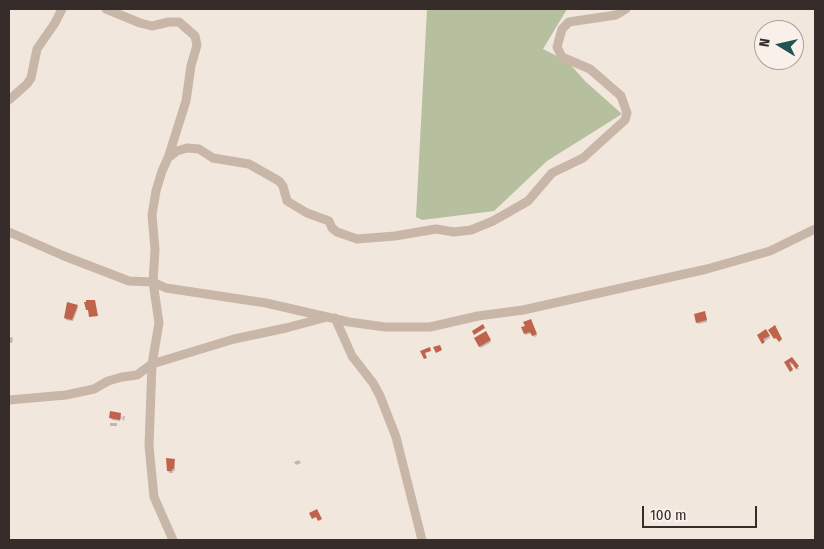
<!DOCTYPE html>
<style>
body{margin:0}
#map{position:relative;width:824px;height:549px;overflow:hidden;background:#f1e7dd;font-family:"Fira Sans Condensed",sans-serif}
canvas{display:block}
.frame{position:absolute;inset:0;border:10px solid #362c29;pointer-events:none}
.north{position:absolute;left:754px;top:20px;width:50px;height:50px;box-sizing:border-box;background:#f9f1e9;border:1px solid #aba29c;border-radius:50%;rotate:279deg;font-size:14px;font-weight:700;line-height:20px;text-align:center;color:#362c29}
.north::after{content:'';display:block;margin:auto;width:18px;height:22px;background:#205555;clip-path:polygon(50% 0,100% 100%,50% 72%,0 100%)}
.scale{position:absolute;left:642px;top:506px;width:115px;height:22px;box-sizing:border-box;border:2px solid #362c29;border-top:0;padding-left:6px;font-size:15px;line-height:18px;white-space:nowrap;color:#362c29;-webkit-text-stroke:4px #f9f1e9;paint-order:stroke}
</style>
<div id="map">
<canvas width="824" height="549"></canvas>
<div class="frame"></div>
<div class="north">N</div>
<div class="scale">100 m</div>
</div>
<script>
const ctx = document.querySelector('canvas').getContext('2d');
ctx.lineJoin = 'round';
function fillPath(path, color) { ctx.fillStyle = color; ctx.fill(path, 'evenodd'); }
const shape = rows => new Path2D(rows.map(r => 'M' + r).join(''));
function stroke(path, color, width, dash) { ctx.strokeStyle = color; ctx.lineWidth = width; ctx.lineCap = dash ? 'butt' : 'round'; ctx.setLineDash(dash || []); ctx.stroke(path); }
fillPath(shape([
 [427,9,567,9,543,49,567,61,586,82,622,114,547,161,494,211,422,220,416,217]
]), '#b6bf9e');
fillPath(shape([
 [77,306,78,308,73,321,66,320,65,318],
 [706,315,707,322,698,324,697,322],
 [532,323,537,336,534,337,532,333,526,335,525,334],
 [766,331,770,338,763,342,764,345,758,335],
 [486,333,491,342,481,348,476,339],
 [10,337,13,338,12,343,9,343],
 [791,359,799,369,797,370,793,363,790,366,793,371,792,372,786,363],
 [120,414,123,419,123,416,125,416,124,421,121,418,120,421,112,420,111,418],
 [110,423,117,423,117,426,110,426],
 [174,460,175,471,173,471,173,473,169,473,168,471],
 [299,460,301,463,296,465,294,462]
]), '#0003');
fillPath(shape([
 [86,300,95,300,98,316,89,317,88,310,86,310,84,302,86,302],
 [67,302,78,305,72,320,64,318],
 [705,311,707,320,696,323,694,314],
 [531,319,537,334,532,336,530,332,524,334,521,327,525,326,523,322],
 [483,324,485,328,474,335,472,331],
 [775,325,782,339,779,342,776,338,774,339,768,330],
 [766,329,770,336,763,339,765,342,762,344,757,335],
 [486,331,491,340,479,347,474,338],
 [440,345,442,350,436,353,433,347],
 [430,347,431,351,425,353,427,358,424,359,420,351],
 [792,357,799,366,796,369,791,362,789,363,793,369,790,372,784,362],
 [110,411,121,413,120,420,109,418],
 [166,458,175,459,174,469,172,469,172,471,167,471],
 [317,509,322,519,318,521,316,517,312,519,309,513]
]), '#bf634d');
stroke(shape([
 [106,9,140,23,152,26,169,22,179,22,195,36,197,45,191,66,186,101,168,158],
 [9,100,27,84,31,78,37,49,55,23,62,9],
 [9,232,64,256,129,281,153,282,166,288,266,303,349,322,385,327,430,327,478,316,523,310,707,269,770,251,815,229],
 [335,318,352,356,373,383,380,396,396,437,422,540],
 [9,400,66,395,94,389,108,381,122,377,137,375,152,364,234,339,286,328,327,317],
 [173,540,154,497,149,446,152,364,159,323,153,282,155,250,152,215,156,191,162,171,168,158,177,151,187,148,199,149,213,158,249,164,279,181,283,186,287,201,307,213,329,221,332,228,337,232,357,239,395,236,436,229,454,232,471,230,493,221,528,201,552,173,583,158,625,120,627,113,621,96,590,69,562,57,557,47,562,29,569,22,616,15,626,9]
]), '#c8b6a9', 9);
</script>
